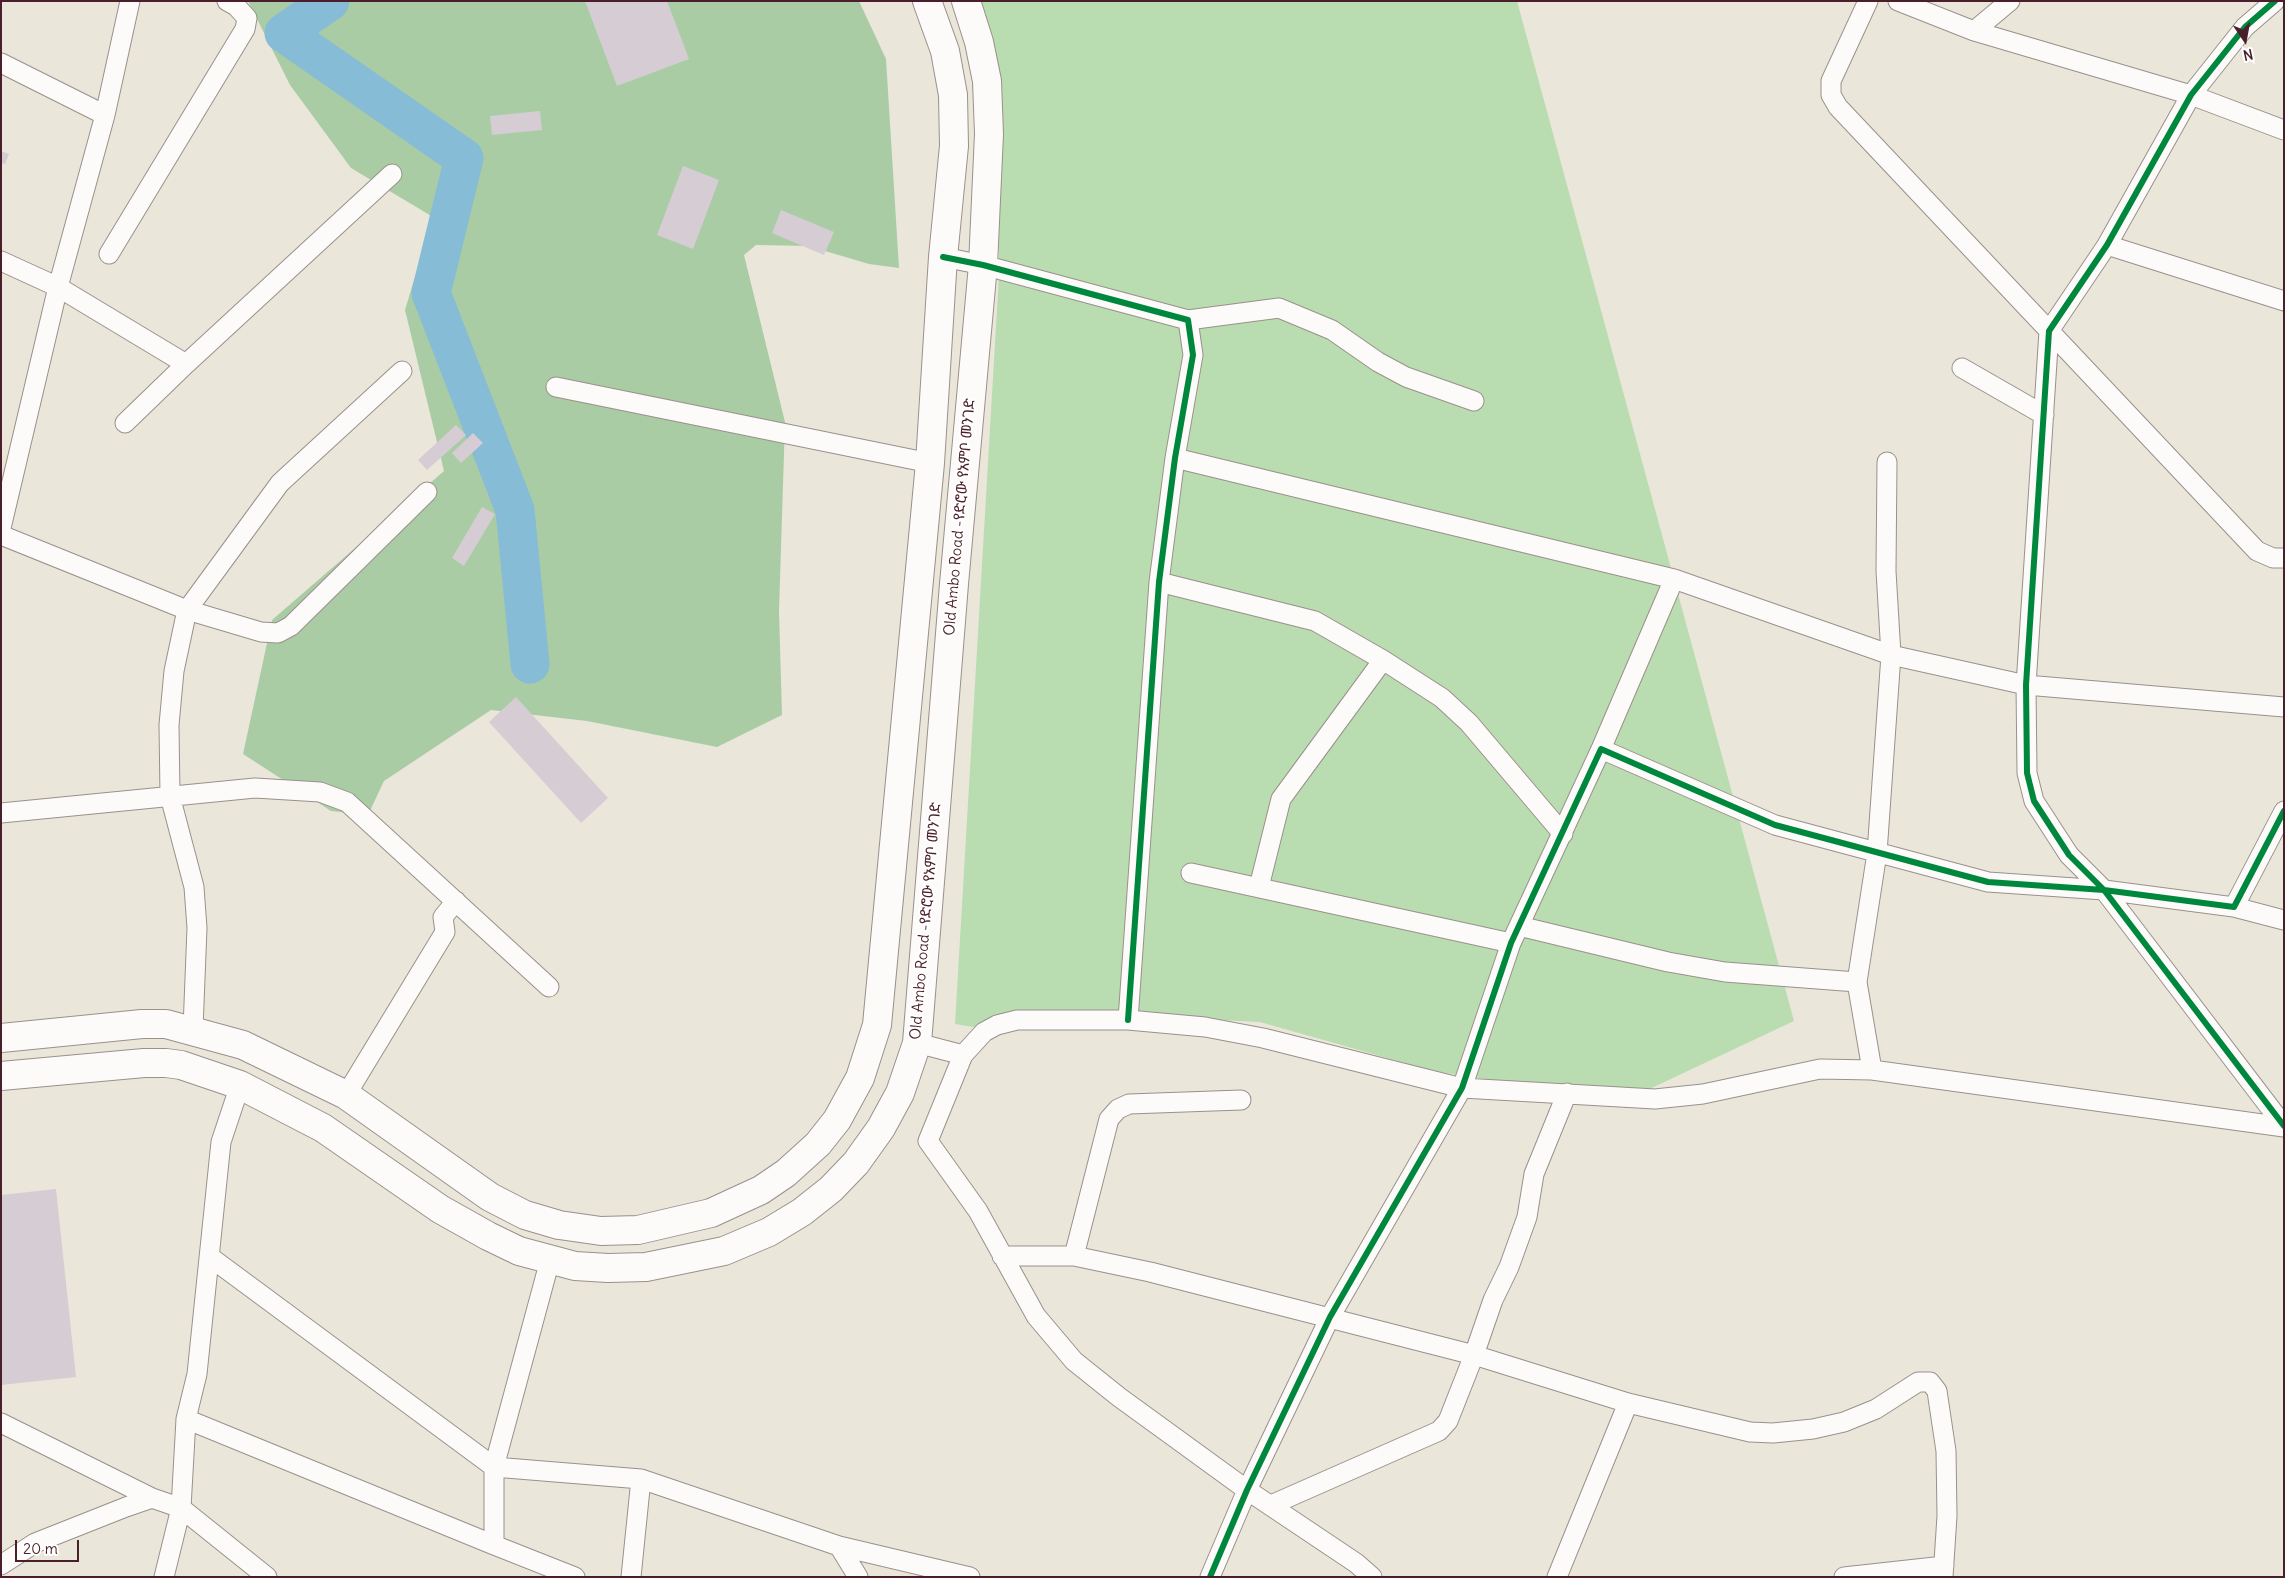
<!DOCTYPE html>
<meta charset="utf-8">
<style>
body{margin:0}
#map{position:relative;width:2285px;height:1578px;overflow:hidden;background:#ebe6da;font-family:Delius,sans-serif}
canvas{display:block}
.frame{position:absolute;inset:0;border:2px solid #4a1f2b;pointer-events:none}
.north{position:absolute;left:2220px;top:15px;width:50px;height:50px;-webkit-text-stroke:4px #fff;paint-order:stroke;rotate:168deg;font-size:14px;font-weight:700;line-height:20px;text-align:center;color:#4a1f2b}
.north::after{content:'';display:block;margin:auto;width:18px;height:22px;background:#4a1f2b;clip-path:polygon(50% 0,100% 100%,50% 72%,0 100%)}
.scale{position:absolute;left:15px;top:1540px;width:64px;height:22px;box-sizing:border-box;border:2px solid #4a1f2b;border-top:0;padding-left:6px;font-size:15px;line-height:18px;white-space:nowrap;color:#4a1f2b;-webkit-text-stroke:4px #fff;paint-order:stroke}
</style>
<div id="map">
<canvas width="2285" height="1578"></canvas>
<div class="frame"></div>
<div class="north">N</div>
<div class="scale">20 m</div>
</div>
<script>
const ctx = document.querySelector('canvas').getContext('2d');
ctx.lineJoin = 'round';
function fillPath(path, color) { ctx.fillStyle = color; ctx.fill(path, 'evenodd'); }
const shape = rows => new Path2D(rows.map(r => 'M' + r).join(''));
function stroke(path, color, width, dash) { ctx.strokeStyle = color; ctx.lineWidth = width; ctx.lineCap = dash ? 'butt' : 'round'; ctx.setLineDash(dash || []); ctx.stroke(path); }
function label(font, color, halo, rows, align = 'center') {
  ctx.font = font + ' Delius,"Noto Sans Ethiopic",sans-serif'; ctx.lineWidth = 4; ctx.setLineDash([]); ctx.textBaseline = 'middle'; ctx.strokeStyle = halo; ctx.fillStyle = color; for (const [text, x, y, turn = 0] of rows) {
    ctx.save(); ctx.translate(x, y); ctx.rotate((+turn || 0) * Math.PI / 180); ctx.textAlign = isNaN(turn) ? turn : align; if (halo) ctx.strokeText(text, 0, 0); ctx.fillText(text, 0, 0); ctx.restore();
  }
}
fillPath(shape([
 [977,1,1517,1,1794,1021,1626,1100,1433,1071,1260,1022,1137,1016,979,1028,955,1024,999,275,999,92]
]), '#b9ddb0');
fillPath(shape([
 [248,1,859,1,886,59,899,268,869,264,808,246,756,245,744,255,785,422,779,611,782,715,717,747,587,721,491,710,384,781,368,815,331,811,243,754,272,620,444,471,405,310,433,217,351,168,290,85]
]), '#aacca5');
stroke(shape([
 [330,1,284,33,464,158,431,293,515,510,530,664]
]), '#86bcd6', 39);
fillPath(shape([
 [585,1,667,1,689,59,617,86],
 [540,111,542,130,492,135,490,116],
 [1,151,9,154,5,164,1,163],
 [683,166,719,180,693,249,657,235],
 [781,210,834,232,824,255,772,233],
 [456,425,466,435,427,470,418,460],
 [473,433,483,443,461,463,452,453],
 [482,507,495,514,464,566,452,558],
 [516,697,608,798,581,823,489,722],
 [56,1189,76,1377,1,1385,1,1195]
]), '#d5ccd4');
const street = shape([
 [1868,1,1831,81,1831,95,1838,107,2257,551,2273,558,2284,558],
 [1898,1,1974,31,2191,95,2284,130],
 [2275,1,2245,27,2191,95,2107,245,2049,331,2026,685,2027,773,2034,801,2069,855,2104,890,2284,1126],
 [1974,31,2010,1],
 [1,63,105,115],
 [2107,245,2284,301],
 [109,254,245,29,247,18,236,6,227,1],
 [943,257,983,265,1188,320,1193,355,1175,458,1159,582,1128,1020],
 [1,261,58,287,186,364,392,174],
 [1188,320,1279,308,1332,330,1378,362,1406,377,1474,401],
 [1962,368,2044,415],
 [556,387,930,463],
 [125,423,186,364],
 [1175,458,1674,579,1891,655,2026,685,2284,707],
 [1,528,58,287,105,115,130,1],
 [1,535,187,610,261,632,278,633,291,626,427,492],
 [1159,582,1315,621,1383,660,1442,698,1469,723,1563,834],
 [1601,749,1674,579],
 [1,813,255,788,320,792,347,802,549,987],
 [1191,873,1511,943],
 [1259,887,1281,799,1383,660],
 [2234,907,2284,920],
 [1519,926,1668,962,1725,972,1857,982],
 [193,1029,197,928,194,887,170,796,169,725,174,671,187,610,280,483,402,371],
 [917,1043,963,1055,984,1032,997,1025,1017,1020,1128,1020,1205,1027,1263,1038,1462,1088,1655,1099,1703,1094,1820,1069,1872,1070,2284,1127],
 [963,1055,928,1141,978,1211,1036,1316,1074,1361,1119,1397,1247,1490,1356,1563,1372,1577],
 [1872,1070,1857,982,1877,853,1891,655,1886,571,1887,462],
 [1567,1093,1534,1174,1527,1217,1509,1267,1493,1300,1474,1355,1628,1403,1750,1432,1773,1433,1813,1429,1844,1422,1876,1409,1918,1382,1930,1382,1937,1391,1946,1451,1947,1516,1943,1577],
 [346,1095,445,932,443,917,456,901],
 [1002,1256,1074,1256,1150,1272,1474,1355,1448,1421,1439,1431,1271,1505],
 [1074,1256,1109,1119,1118,1109,1129,1104,1241,1100],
 [210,1257,494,1467,641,1479,839,1546,970,1577],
 [186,1419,494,1545,494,1467,550,1260],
 [1,1423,152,1498,181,1508,267,1577],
 [494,1545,575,1577],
 [839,1546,858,1577],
 [1,1565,35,1543,126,1507,152,1498],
 [164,1577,181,1508,186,1419,197,1374,221,1142,240,1085],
 [631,1577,641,1479],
 [1210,1577,1247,1490,1330,1317,1462,1088,1511,943,1601,749,1775,825,1988,882,2104,890,2234,907,2284,811],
 [1557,1577,1628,1403],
 [1844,1577,1944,1566]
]);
const primary = shape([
 [1,1038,142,1024,166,1024,243,1045,346,1095,490,1197,525,1215,559,1225,601,1231,638,1230,711,1213,761,1190,786,1173,818,1144,837,1120,860,1078,877,1025,930,463,943,257,954,146,953,95,945,51,927,1],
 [1,1076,144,1063,166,1063,181,1065,240,1085,323,1128,440,1209,488,1236,519,1251,575,1266,608,1268,646,1267,724,1251,769,1232,802,1212,831,1189,856,1163,881,1128,900,1093,917,1043,954,584,983,265,989,134,987,81,979,42,966,1]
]);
stroke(street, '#9a908c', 21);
stroke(primary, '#9a908c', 30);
stroke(street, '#fcfbf9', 19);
stroke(primary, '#fcfbf9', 28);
stroke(shape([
 [2275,1,2245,27,2191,95,2107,245,2049,331,2026,685,2027,773,2034,801,2069,855,2104,890,2284,1126],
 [943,257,983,265,1188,320,1193,355,1175,458,1159,582,1128,1020],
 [1210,1577,1247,1490,1330,1317,1462,1088,1511,943,1601,749,1775,825,1988,882,2104,890,2234,907,2284,811]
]), '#00873e', 6);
label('15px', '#4a1f2b', '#fff', [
 ["Old Ambo Road -የድሮው የአምቦ መንገድ",960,517,-85],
 ["Old Ambo Road -የድሮው የአምቦ መንገድ",926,921,-85]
]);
</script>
